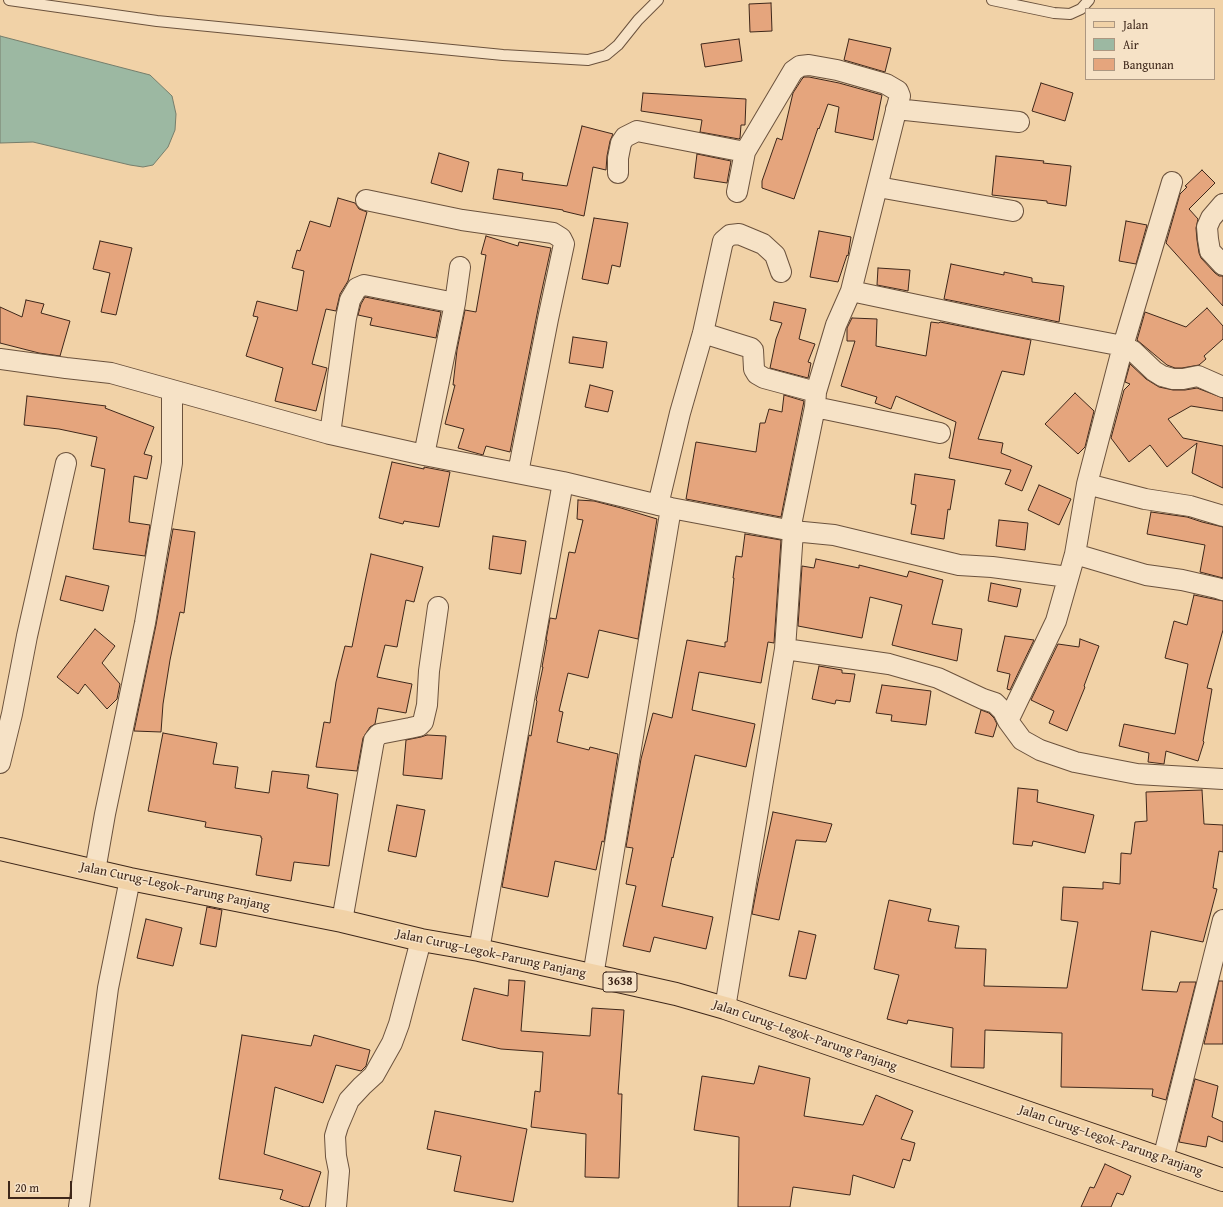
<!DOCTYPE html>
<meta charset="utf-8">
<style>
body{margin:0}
#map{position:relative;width:1223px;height:1207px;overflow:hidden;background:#f1d2a7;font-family:"Gentium Book Plus",serif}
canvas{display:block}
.legend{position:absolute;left:1085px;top:8px;width:130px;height:72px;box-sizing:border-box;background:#f6e2c6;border:1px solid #ac9781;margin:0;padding:5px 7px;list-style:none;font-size:12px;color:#3e271a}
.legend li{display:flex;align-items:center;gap:8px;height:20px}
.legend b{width:20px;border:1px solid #ac9781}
.scale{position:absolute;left:8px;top:1181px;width:64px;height:18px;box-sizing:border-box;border:2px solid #3e271a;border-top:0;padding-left:5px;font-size:12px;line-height:14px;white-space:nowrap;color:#3e271a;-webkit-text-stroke:3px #f6e2c6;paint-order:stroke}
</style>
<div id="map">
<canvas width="1223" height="1207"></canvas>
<ul class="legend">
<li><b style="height:5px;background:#f1d2a7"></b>Jalan</li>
<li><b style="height:11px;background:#9cb8a2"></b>Air</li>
<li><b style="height:11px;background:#e5a57d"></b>Bangunan</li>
</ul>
<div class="scale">20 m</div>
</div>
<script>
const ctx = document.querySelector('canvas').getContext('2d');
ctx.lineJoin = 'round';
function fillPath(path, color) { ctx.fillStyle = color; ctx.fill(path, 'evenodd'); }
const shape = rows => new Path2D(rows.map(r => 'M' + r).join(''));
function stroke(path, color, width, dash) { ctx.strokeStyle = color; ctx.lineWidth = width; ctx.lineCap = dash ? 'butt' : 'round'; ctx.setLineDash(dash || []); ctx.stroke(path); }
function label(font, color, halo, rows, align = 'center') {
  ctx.font = font + ' "Gentium Book Plus",serif'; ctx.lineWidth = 3; ctx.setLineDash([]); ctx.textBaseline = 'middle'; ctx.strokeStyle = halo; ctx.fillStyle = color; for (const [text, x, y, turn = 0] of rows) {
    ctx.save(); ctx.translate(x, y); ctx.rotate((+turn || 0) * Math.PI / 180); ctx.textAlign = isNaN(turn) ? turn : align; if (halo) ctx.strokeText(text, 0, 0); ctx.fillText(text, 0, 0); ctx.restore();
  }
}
const water = shape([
 [0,36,150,75,172,96,176,114,175,130,168,147,153,165,143,167,130,165,33,142,0,143,0,36]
]);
fillPath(water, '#9cb8a2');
stroke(water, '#767e6c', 1);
const building = shape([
 [771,3,772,31,750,32,749,4,771,3],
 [739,39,742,61,705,67,701,44,739,39],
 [849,39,891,48,885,72,844,60,849,39],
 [804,77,809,77,839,83,882,95,873,140,835,132,839,107,828,104,819,129,818,128,794,199,762,188,762,181,777,138,782,140,793,93,802,79,804,77],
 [1041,83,1073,93,1065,121,1032,111,1041,83],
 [643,93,746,99,745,125,741,125,740,138,739,139,700,132,702,120,641,111,643,93],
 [582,126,613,134,610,141,607,156,606,170,593,167,584,216,563,211,563,210,493,199,498,169,523,173,522,180,567,186,582,126],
 [439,153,469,162,462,192,431,183,439,153],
 [697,154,731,161,727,183,694,178,697,154],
 [996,156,1044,161,1043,163,1071,166,1066,206,1047,203,1047,201,992,195,996,156],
 [1202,170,1215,183,1189,209,1198,219,1196,228,1197,240,1199,253,1201,258,1215,273,1219,276,1223,276,1223,306,1166,243,1180,194,1187,187,1185,186,1202,170],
 [338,198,355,203,359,209,367,212,348,281,340,294,336,311,326,309,312,364,327,368,316,411,275,401,283,368,246,356,258,317,253,316,257,301,297,311,304,271,292,268,297,250,300,251,310,221,330,227,338,198],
 [594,218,628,223,620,267,612,265,608,284,582,279,594,218],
 [1126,221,1147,225,1136,264,1119,261,1126,221],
 [819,231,851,237,848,256,847,255,838,282,810,277,819,231],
 [486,236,518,246,519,242,551,248,540,299,510,452,486,446,483,455,458,448,464,429,445,424,455,385,453,385,457,350,465,310,476,312,486,255,481,254,486,236],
 [100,241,132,248,116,315,101,312,110,273,93,269,100,241],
 [951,264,1004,275,1004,272,1032,278,1032,282,1064,286,1059,322,944,299,951,264],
 [878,268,910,270,908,291,877,285,878,268],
 [365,297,441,312,436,338,370,325,372,318,358,315,361,304,365,297],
 [26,300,44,304,41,313,70,321,60,356,39,353,0,343,0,307,22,317,26,300],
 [774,302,806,309,799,339,815,344,808,362,811,363,808,378,770,368,776,339,782,323,770,320,774,302],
 [1207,308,1223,326,1223,339,1204,356,1206,359,1199,365,1182,368,1175,368,1167,365,1137,340,1145,312,1186,327,1207,308],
 [852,318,877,319,876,346,926,356,931,322,939,323,940,322,1031,340,1024,375,1002,371,978,439,1003,443,1001,453,1032,466,1022,491,1005,484,1011,470,949,458,956,422,896,396,891,409,875,403,877,397,841,386,855,341,847,341,847,328,852,318],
 [573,337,607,342,603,368,569,363,573,337],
 [1130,364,1146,379,1159,387,1173,390,1185,390,1197,388,1223,398,1223,411,1191,406,1168,419,1183,438,1223,446,1223,488,1192,473,1197,443,1167,467,1150,445,1129,462,1111,438,1124,390,1130,384,1125,382,1130,364],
 [590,385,613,391,608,412,585,407,590,385],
 [1075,393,1094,411,1085,447,1078,454,1045,424,1075,393],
 [784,395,804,401,781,517,686,499,696,442,756,452,760,423,765,423,769,409,782,412,784,395],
 [27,396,106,406,105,408,154,427,144,454,152,456,147,479,134,476,129,522,150,525,145,556,93,549,105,469,91,466,97,437,59,429,24,425,27,396],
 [392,462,424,469,424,467,450,472,439,527,404,521,403,524,379,518,392,462],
 [915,474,955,480,950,510,948,509,944,539,911,534,916,505,911,504,915,474],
 [1039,485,1071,499,1059,525,1028,510,1039,485],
 [578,500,594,501,621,508,657,519,638,639,599,630,588,678,568,673,559,711,563,712,557,742,589,750,590,747,618,754,604,842,602,841,596,870,555,861,548,897,502,887,529,735,531,736,537,701,536,700,543,667,542,667,547,640,546,640,550,618,556,619,569,552,575,553,583,520,577,519,578,500],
 [1151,512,1187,517,1202,522,1223,527,1223,578,1200,572,1205,545,1147,534,1151,512],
 [999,520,1028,523,1025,550,996,546,999,520],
 [173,529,195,532,184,613,180,612,170,660,163,704,161,732,134,731,156,625,173,529],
 [745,534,781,540,774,643,768,642,761,683,699,672,692,710,755,724,746,767,695,755,673,858,672,857,662,906,713,917,706,949,654,937,650,952,623,946,636,886,626,884,633,848,626,847,641,759,653,713,672,718,687,640,725,647,725,642,727,642,734,578,733,578,736,556,742,557,745,534],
 [493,536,526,541,521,574,489,569,493,536],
 [371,554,423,567,414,602,406,600,397,647,385,645,377,677,412,684,406,713,378,708,375,724,370,727,363,738,357,771,316,767,324,722,330,723,336,682,345,646,352,647,365,582,371,554],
 [816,559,859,568,859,565,907,577,909,571,943,580,932,624,962,629,957,661,892,645,902,605,870,597,862,638,798,626,802,566,814,568,816,559],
 [66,576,109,586,103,611,60,600,66,576],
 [991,583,1021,589,1017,607,988,601,991,583],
 [1194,595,1223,601,1223,630,1207,688,1212,689,1203,741,1204,742,1198,761,1166,751,1164,764,1148,762,1149,753,1119,746,1124,724,1175,734,1188,664,1165,658,1174,621,1187,625,1194,595],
 [95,629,115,646,102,663,120,684,117,699,107,709,85,684,78,694,57,677,95,629],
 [1005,636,1034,640,1010,690,1007,689,1010,674,997,671,1005,636],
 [1080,639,1099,646,1084,686,1085,687,1067,731,1049,723,1054,711,1031,700,1058,644,1079,647,1080,639],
 [819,666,842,670,842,673,855,674,850,702,836,700,835,704,812,699,819,666],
 [882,685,931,691,926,725,891,721,892,715,876,713,882,685],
 [981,710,989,713,994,718,997,724,993,737,975,733,981,710],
 [163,733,217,743,213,764,238,767,235,788,269,793,272,771,309,775,307,788,338,794,329,866,294,862,291,881,256,875,262,838,261,838,261,836,205,827,206,822,148,811,163,733],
 [427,735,446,736,442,779,403,775,406,740,421,737,427,735],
 [1018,788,1038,790,1037,802,1094,815,1085,853,1033,841,1032,846,1013,844,1018,788],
 [1202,790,1204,824,1223,825,1223,852,1219,851,1213,888,1217,889,1203,942,1151,931,1142,990,1177,992,1180,982,1196,982,1166,1100,1152,1096,1153,1089,1061,1087,1062,1033,985,1030,984,1068,951,1067,953,1028,908,1020,907,1024,887,1019,899,975,874,969,889,900,931,909,928,921,959,926,955,948,986,949,984,986,1067,988,1078,922,1061,920,1063,887,1103,889,1103,882,1120,884,1121,853,1131,854,1135,822,1147,821,1146,792,1202,790],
 [397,805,425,810,416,857,388,851,397,805],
 [773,812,832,824,826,842,796,840,779,920,752,914,758,882,773,812],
 [207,907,222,910,216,947,200,944,207,907],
 [146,919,182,928,173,966,137,958,146,919],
 [799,931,816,935,806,979,789,976,799,931],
 [509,980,525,981,521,1031,590,1036,592,1008,624,1010,618,1094,622,1094,619,1178,585,1177,586,1134,531,1127,535,1091,540,1092,543,1052,501,1049,462,1040,474,988,508,996,509,980],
 [1219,981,1223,981,1223,1044,1204,1044,1219,981],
 [242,1035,311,1046,314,1035,370,1050,366,1066,361,1071,336,1065,323,1103,275,1087,264,1154,321,1172,309,1207,304,1207,280,1199,283,1190,219,1179,242,1035],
 [759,1066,810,1078,804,1116,863,1125,876,1095,913,1111,901,1139,915,1143,910,1161,903,1159,894,1188,853,1175,850,1195,793,1187,790,1207,738,1207,739,1137,694,1130,702,1076,754,1084,759,1066],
 [1195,1079,1218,1086,1212,1117,1223,1122,1223,1142,1208,1136,1206,1147,1179,1142,1195,1079],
 [435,1111,527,1129,513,1202,454,1191,461,1156,427,1149,435,1111],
 [1105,1164,1131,1176,1123,1195,1117,1193,1111,1207,1081,1207,1090,1187,1094,1188,1105,1164]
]);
fillPath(building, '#e5a57d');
stroke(building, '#3e271a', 1);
const lane = shape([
 [9,0,157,21,503,55,588,60,606,55,618,45,638,20,658,0],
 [992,0,1054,13,1070,14,1081,9,1089,0]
]);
const street = shape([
 [896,109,1019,122],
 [618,173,618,158,621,143,625,137,637,131,745,152],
 [878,187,1013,211],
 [366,200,462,220,553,233,561,238,564,244,548,319,518,473],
 [1223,204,1211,218,1207,227,1208,239,1210,251,1223,265],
 [851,291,1002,323,1123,346,1133,351,1154,371,1162,376,1173,379,1183,379,1198,376,1223,387],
 [703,333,751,348,753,350,754,369,757,374,764,378,816,392],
 [0,359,66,368,111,373,330,434,424,455,563,482,671,508,793,531,792,520,815,407,816,392,836,325,851,291,898,103,900,96,898,91,886,84,837,70,809,65,800,66,793,71,745,152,737,192],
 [815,407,940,433],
 [330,434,346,318,350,300,357,288,364,285,455,303],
 [424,455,455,303,460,267],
 [1087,484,1145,499,1190,506,1223,516],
 [658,505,680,413,703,333,723,241,730,235,739,234,763,244,775,255,781,272],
 [1075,554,1146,575,1182,580,1217,588,1223,590],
 [785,649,889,664,938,678,983,699,995,703,1003,711,1008,721,1022,740,1040,750,1075,762,1137,774,1223,779],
 [1008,721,1056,621,1075,554,1087,484,1123,346,1172,182],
 [0,763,12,714,27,636,66,463],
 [95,871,105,814,145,623,172,463,172,391],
 [342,921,374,740,379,734,410,728,419,726,423,722,427,705,429,671,438,607],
 [479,950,563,482],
 [593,976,671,508],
 [725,1008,785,649,793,531,834,535,959,565,992,567,1068,577],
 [1163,1159,1223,920],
 [79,1207,108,988,130,879],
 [336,1207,339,1171,336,1156,335,1136,338,1126,349,1100,362,1086,374,1075,392,1043,399,1024,421,940]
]);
const primary = shape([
 [0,849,130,879,342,921,421,940,479,950,676,994,725,1008,1223,1180]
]);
stroke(lane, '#6b523d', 12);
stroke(street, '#6b523d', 22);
stroke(primary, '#3e271a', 24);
stroke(lane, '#f6e2c6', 10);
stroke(street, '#f6e2c6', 20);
stroke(primary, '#f1d2a7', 22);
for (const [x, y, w] of [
 [620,982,34]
]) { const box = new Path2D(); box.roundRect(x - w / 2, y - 10, w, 20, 3); ctx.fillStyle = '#f6e2c6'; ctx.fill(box); stroke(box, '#3e271a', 1); }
label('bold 12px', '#3e271a', null, [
 ["3638",620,982]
]);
label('13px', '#3e271a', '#f6e2c6', [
 ["Jalan Curug–Legok–Parung Panjang",175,887,12],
 ["Jalan Curug–Legok–Parung Panjang",491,954,12],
 ["Jalan Curug–Legok–Parung Panjang",805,1036,19],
 ["Jalan Curug–Legok–Parung Panjang",1111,1141,19]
]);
</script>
